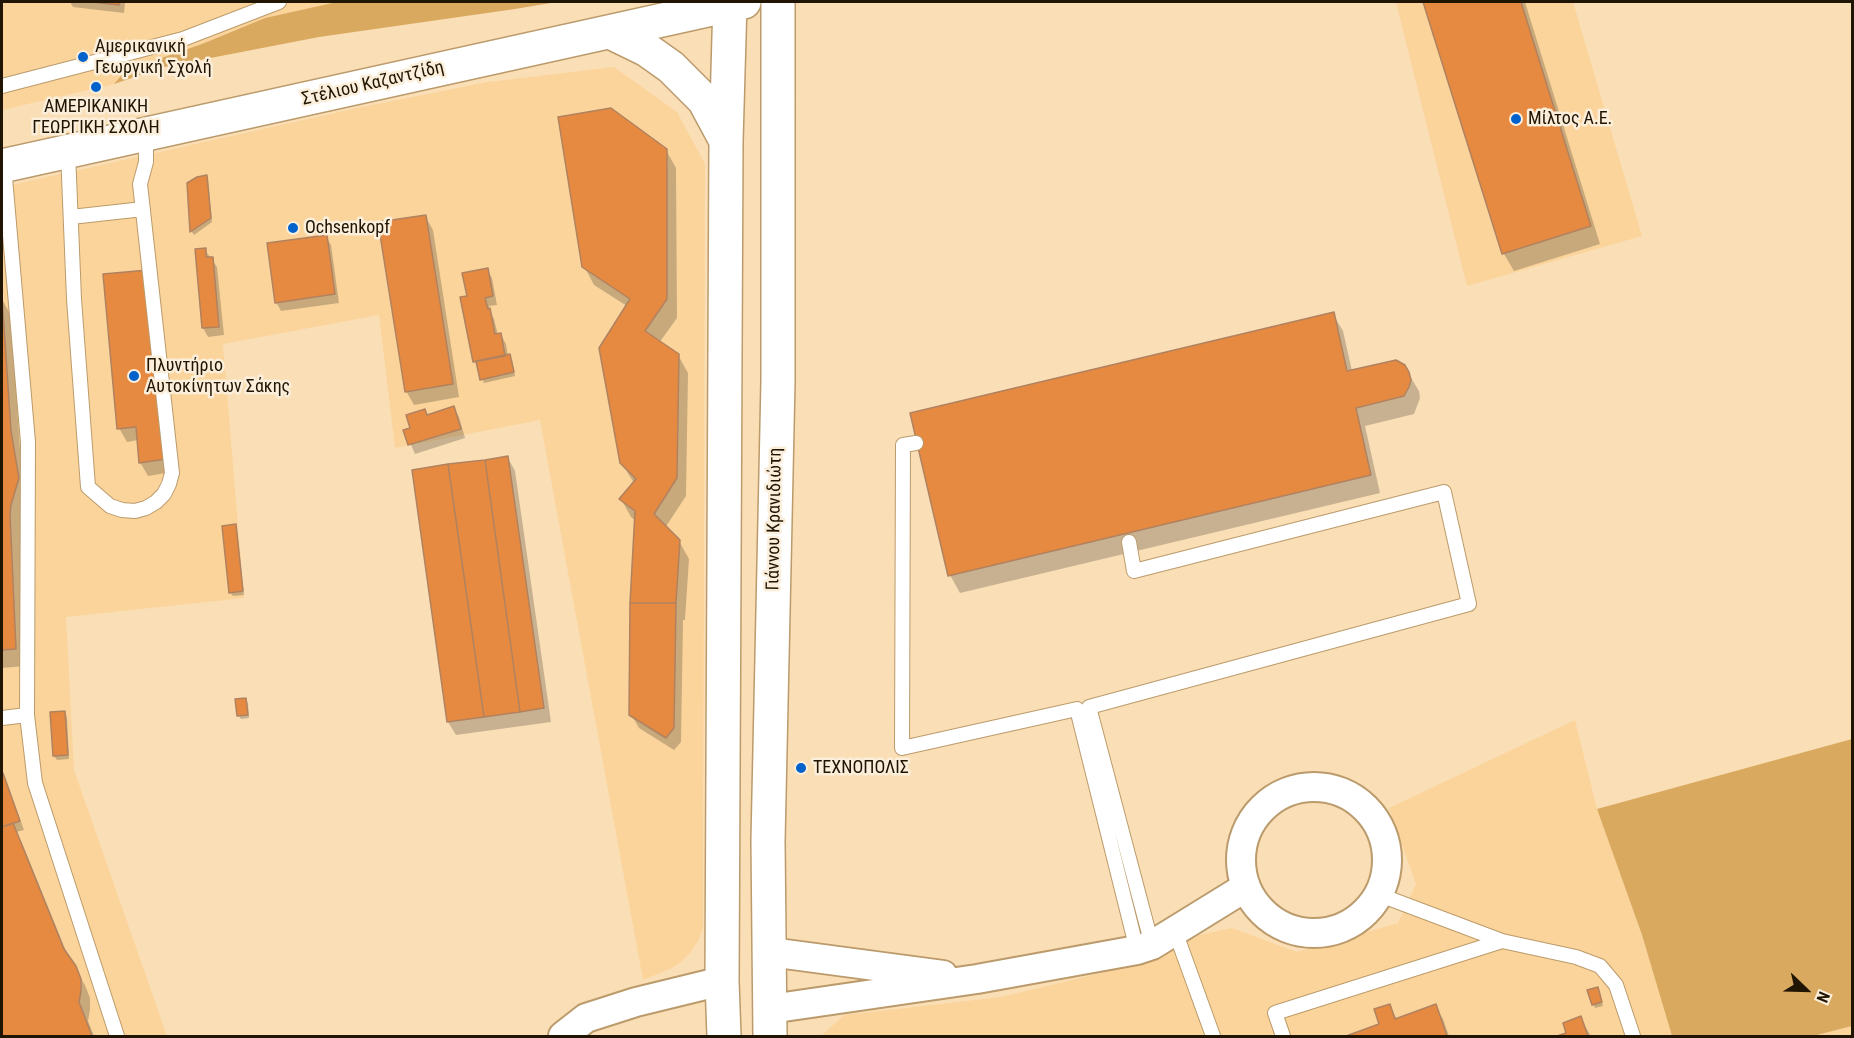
<!DOCTYPE html>
<meta charset="utf-8">
<style>
body{margin:0}
#map{position:relative;width:1854px;height:1038px;overflow:hidden;background:#fadeb6;font-family:"Roboto Condensed",sans-serif}
canvas{display:block}
.frame{position:absolute;inset:0;border:3px solid #201402;pointer-events:none}
.north{position:absolute;left:1776px;top:960px;width:60px;height:60px;-webkit-text-stroke:4px #fbeeda;paint-order:stroke;rotate:113deg;font-size:16px;font-weight:700;line-height:24px;text-align:center;color:#201402}
.north::after{content:'';display:block;margin:auto;width:21px;height:27px;background:#201402;clip-path:polygon(50% 0,100% 100%,50% 72%,0 100%)}
</style>
<div id="map">
<canvas width="1854" height="1038"></canvas>
<div class="frame"></div>
<div class="north">N</div>
</div>
<script>
const ctx = document.querySelector('canvas').getContext('2d');
ctx.lineJoin = 'round';
function fillPath(path, color) { ctx.fillStyle = color; ctx.fill(path, 'evenodd'); }
const shape = rows => new Path2D(rows.map(r => 'M' + r).join(''));
function stroke(path, color, width, dash) { ctx.strokeStyle = color; ctx.lineWidth = width; ctx.lineCap = dash ? 'butt' : 'round'; ctx.setLineDash(dash || []); ctx.stroke(path); }
function label(font, color, halo, rows, align = 'center') {
  ctx.font = font + ' "Roboto Condensed",sans-serif'; ctx.lineWidth = 5; ctx.setLineDash([]); ctx.textBaseline = 'middle'; ctx.strokeStyle = halo; ctx.fillStyle = color; for (const [text, x, y, turn = 0] of rows) {
    ctx.save(); ctx.translate(x, y); ctx.rotate((+turn || 0) * Math.PI / 180); ctx.textAlign = isNaN(turn) ? turn : align; if (halo) ctx.strokeText(text, 0, 0); ctx.fillText(text, 0, 0); ctx.restore();
  }
}
fillPath(shape([
 [2,2,343,2,265,18,202,44,126,70,114,84,2,110],
 [1396,2,1573,2,1642,236,1467,286],
 [614,67,677,112,705,164,703,928,698,941,690,953,681,962,672,968,643,980,540,420,395,448,379,315,223,344,244,598,66,617,74,770,167,1036,2,1036,2,187,357,108,488,82],
 [1575,720,1597,809,1642,935,1672,1036,821,1036,844,1015,1001,997,1130,966,1195,936,1232,928,1297,952,1398,923,1416,884,1389,808],
 [1852,1026,1852,1036,1813,1036]
]), '#fbd49b');
fillPath(shape([
 [337,2,557,2,515,9,319,37,164,67,114,84,126,70,202,44,265,18],
 [1852,739,1852,1026,1813,1036,1672,1036,1642,935,1597,809]
]), '#d9a960');
fillPath(shape([
 [70,2,125,2,124,13,73,7],
 [1425,2,1525,2,1600,244,1514,271,1504,254],
 [666,150,676,168,677,318,659,343,678,355,688,373,686,496,665,528,679,541,689,559,685,620,683,620,681,742,674,750,639,728,631,714,636,521,631,517,621,499,634,483,621,462,627,306,594,285,584,266],
 [206,176,208,180,212,222,194,235,192,232,188,184],
 [425,216,433,230,459,397,414,405,406,391],
 [326,237,331,245,339,303,281,311,276,302],
 [205,250,217,267,224,335,208,337,203,328],
 [487,270,492,278,497,305,489,306,490,312,494,319,498,335,501,335,506,344,508,356,512,360,515,376,484,383,475,362,468,297],
 [105,276,172,472,148,476,140,462,138,440,127,442,119,428],
 [2,299,11,316,20,450,28,496,20,523,20,534,25,666,2,668],
 [1333,314,1343,331,1352,371,1408,373,1419,391,1420,398,1414,414,1365,426,1380,493,960,593,950,575],
 [454,408,459,417,465,438,415,454,405,431,412,429,424,410,428,417],
 [508,458,515,471,551,722,456,735,448,722,413,471],
 [235,526,237,530,244,595,233,596,230,592],
 [246,699,248,703,249,718,241,719,238,715],
 [65,713,67,717,69,759,57,760,54,756],
 [2,774,7,783,24,830,16,832,22,843,70,961,85,985,90,998,90,1010,88,1021,94,1036,2,1036],
 [1599,993,1603,1006,1595,1008,1593,1004],
 [1389,1005,1397,1019,1435,1006,1443,1019,1449,1036,1350,1036,1381,1025],
 [1580,1018,1591,1036,1561,1036,1568,1034]
]), '#0003');
const building = shape([
 [92,2,120,2,119,5,92,2],
 [1423,2,1521,2,1591,226,1502,254,1423,2],
 [611,108,667,149,667,299,645,331,679,354,677,478,654,514,680,540,676,603,630,603,635,511,619,499,636,479,620,463,599,348,630,299,582,267,558,117,611,108],
 [207,175,211,218,190,232,187,183,197,177,207,175],
 [426,215,453,384,405,392,378,222,426,215],
 [327,235,335,294,275,303,267,243,327,235],
 [206,248,206,257,213,257,219,327,202,328,195,249,206,248],
 [488,268,493,296,485,298,488,309,490,308,495,334,501,333,505,356,473,362,460,297,467,296,462,273,488,268],
 [148,270,166,459,139,463,136,427,117,429,103,274,148,270],
 [2,297,11,431,19,478,11,505,10,515,16,649,2,650,2,297],
 [1334,312,1347,371,1396,360,1405,365,1409,372,1411,380,1409,387,1404,396,1356,408,1371,475,948,576,910,413,1334,312],
 [510,354,514,372,480,380,476,361,510,354],
 [454,406,461,429,408,445,403,430,410,428,406,415,425,409,427,415,454,406],
 [508,456,544,708,520,712,485,460,508,456],
 [485,460,520,712,484,717,448,464,485,460],
 [448,464,484,717,447,722,412,470,448,464],
 [236,524,243,591,229,593,222,526,236,524],
 [630,603,676,603,674,728,666,738,629,715,630,603],
 [246,698,248,715,237,716,235,699,246,698],
 [65,711,68,755,53,756,50,712,65,711],
 [2,773,3,773,20,821,2,827,2,773],
 [13,823,64,949,76,966,81,979,81,991,79,1002,92,1036,2,1036,2,827,13,823],
 [1598,987,1602,1002,1592,1005,1587,990,1598,987],
 [1390,1004,1395,1019,1436,1004,1447,1036,1346,1036,1379,1024,1374,1009,1390,1004],
 [1581,1016,1588,1036,1557,1036,1566,1033,1563,1023,1581,1016]
]);
fillPath(building, '#e58a40');
stroke(building, '#b18260', 1.5);
const lane = shape([
 [2,86,183,39,279,2],
 [68,152,74,299,88,487,110,506,122,510,135,511,146,508,156,502,164,494,169,484,172,473,140,184,146,162,146,147,143,135],
 [4,166,28,442,27,715,35,783,117,1036],
 [71,217,143,209],
 [916,443,903,445,902,748,1077,709,1137,950],
 [1129,542,1134,571,1444,492,1469,604,1089,707,1152,945],
 [2,718,27,715],
 [1380,895,1502,941,1576,957,1600,966,1616,985,1633,1036],
 [1175,931,1213,1036],
 [1283,1036,1275,1013,1502,941]
]);
const street = shape([
 '1241 860a73 73 0 1 1 146 0a73 73 0 1 1-146 0Z',
 [770,952,943,975],
 [770,1009,977,979,1137,950,1152,945,1246,887],
 [563,1036,586,1018,636,1002,722,981]
]);
const secondary = shape([
 [610,32,647,50,671,67,704,100,725,139],
 [2,166,744,2],
 [724,1036,722,981,726,141,730,2],
 [770,1036,768,841,778,381,778,2]
]);
stroke(lane, '#bb9b6b', 16);
stroke(street, '#bb9b6b', 32);
stroke(secondary, '#bb9b6b', 36);
stroke(lane, '#fff', 14);
stroke(street, '#fff', 28);
stroke(secondary, '#fff', 33);
for (const [x, y, r, color] of [
 [83,57,6,"#0162cb"],
 [96,87,6,"#0162cb"],
 [1516,119,6,"#0162cb"],
 [293,228,6,"#0162cb"],
 [134,376,6,"#0162cb"],
 [801,768,6,"#0162cb"]
]) { const dot = new Path2D(); dot.arc(x, y, r, 0, 2 * Math.PI); ctx.fillStyle = color; ctx.fill(dot); stroke(dot, '#fbeeda', 2); }
label('18px', '#201402', '#fbeeda', [
 ["Αμερικανική",95,47],
 ["Γεωργική Σχολή",95,68],
 ["ΑΜΕΡΙΚΑΝΙΚΗ",96,107,"center"],
 ["ΓΕΩΡΓΙΚΗ ΣΧΟΛΗ",96,128,"center"],
 ["Μίλτος Α.Ε.",1528,119],
 ["Ochsenkopf",305,228],
 ["Πλυντήριο",146,366],
 ["Αυτοκίνητων Σάκης",146,387],
 ["ΤΕΧΝΟΠΟΛΙΣ",813,768]
], 'left');
label('18px', '#201402', '#fbeeda', [
 ["Στέλιου Καζαντζίδη",373,84,-13],
 ["Γιάννου Κρανιδιώτη",775,519,-89]
]);
</script>
